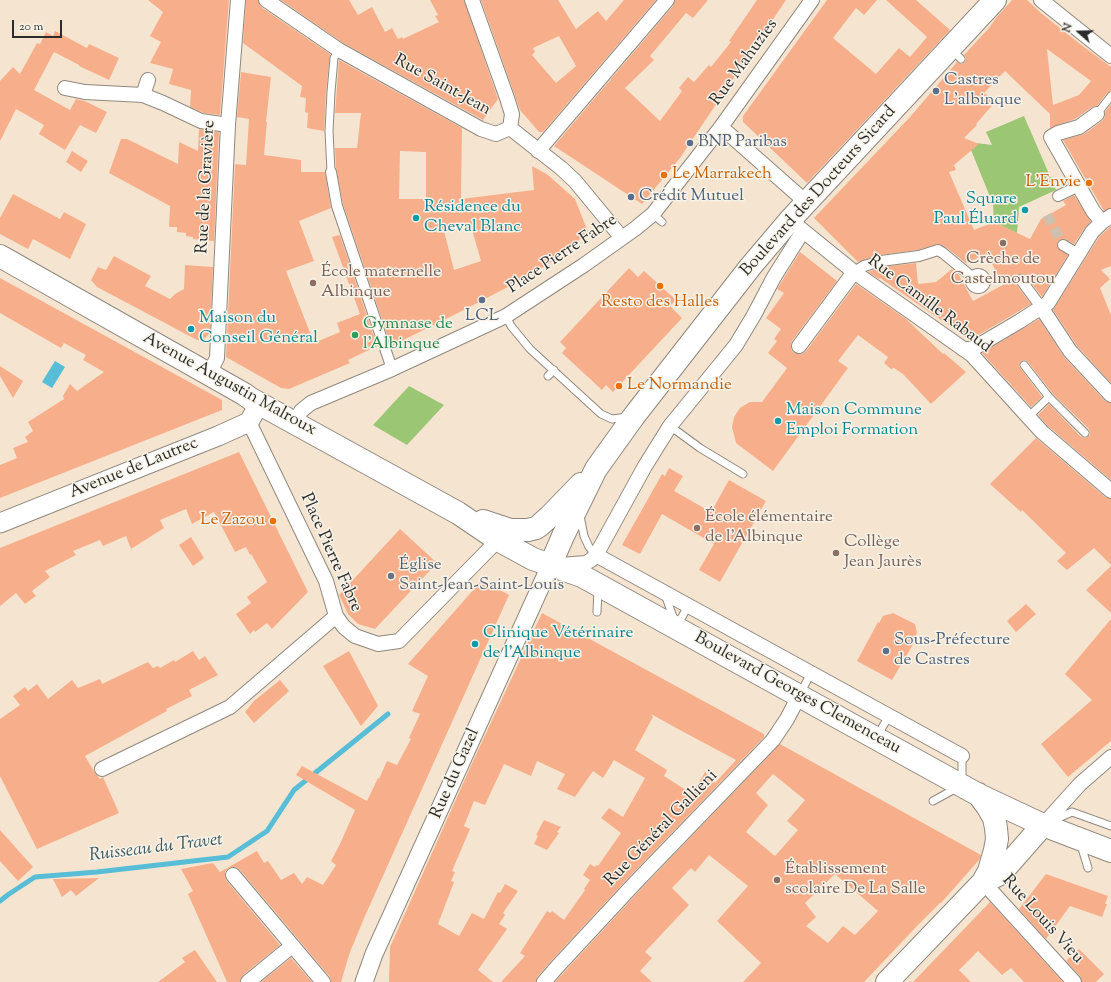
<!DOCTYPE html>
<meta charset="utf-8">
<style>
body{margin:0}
#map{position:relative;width:1111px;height:982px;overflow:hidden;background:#f5e5d0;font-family:"Sorts Mill Goudy",serif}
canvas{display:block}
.north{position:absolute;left:1059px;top:12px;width:40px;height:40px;-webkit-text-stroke:3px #f7f3e8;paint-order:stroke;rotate:290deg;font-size:11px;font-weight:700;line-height:16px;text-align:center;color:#2b2b2b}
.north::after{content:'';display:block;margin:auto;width:14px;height:18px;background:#2b2b2b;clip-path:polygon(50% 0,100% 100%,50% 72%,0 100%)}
.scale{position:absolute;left:12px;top:20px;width:50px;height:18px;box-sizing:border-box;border:2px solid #2b2b2b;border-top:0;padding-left:5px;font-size:12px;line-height:14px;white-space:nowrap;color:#2b2b2b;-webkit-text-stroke:3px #f7f3e8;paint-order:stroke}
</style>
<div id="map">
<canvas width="1111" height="982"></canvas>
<div class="north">N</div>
<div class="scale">20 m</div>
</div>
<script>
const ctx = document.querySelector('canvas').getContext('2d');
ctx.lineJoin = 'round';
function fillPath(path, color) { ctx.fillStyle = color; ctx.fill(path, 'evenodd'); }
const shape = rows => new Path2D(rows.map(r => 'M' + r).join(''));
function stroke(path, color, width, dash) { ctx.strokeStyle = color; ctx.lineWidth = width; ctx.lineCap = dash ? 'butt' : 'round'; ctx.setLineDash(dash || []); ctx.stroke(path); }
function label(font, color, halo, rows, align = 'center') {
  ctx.font = font + ' "Sorts Mill Goudy",serif'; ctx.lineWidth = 3; ctx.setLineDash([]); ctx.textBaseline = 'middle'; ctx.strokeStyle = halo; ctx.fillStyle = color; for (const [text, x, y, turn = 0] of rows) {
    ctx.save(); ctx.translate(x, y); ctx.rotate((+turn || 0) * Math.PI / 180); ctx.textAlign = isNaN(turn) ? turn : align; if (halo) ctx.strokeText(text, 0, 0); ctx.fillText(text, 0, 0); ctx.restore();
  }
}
fillPath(shape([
 [1024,116,1056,190,1019,207,1017,233,994,222,993,204,971,150,975,147,976,143,992,145,986,132],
 [409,386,444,405,407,445,373,425]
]), '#9bc673');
fillPath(shape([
 [55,361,65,367,52,388,42,382]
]), '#58bdd6');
stroke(shape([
 [0,901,9,894,35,877,97,872,228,857,267,831,294,790,388,714]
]), '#58bdd6', 5);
fillPath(shape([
 [148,0,229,0,220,115,204,113,190,107,191,90,169,84,173,69,150,63,161,42,150,36,163,12],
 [246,0,258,0,261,7,330,54,326,92,324,131,307,128,308,113,305,112,306,98,300,97,302,86,243,43],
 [281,0,349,0,358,15,372,7,385,32,392,28,398,39,402,37,403,39,439,22,435,16,438,15,430,0,464,0,498,99,483,120,343,43],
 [481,0,558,0,576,29,598,11,606,21,624,0,656,0,543,132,539,132,520,110],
 [559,36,576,66,556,83,532,55,535,52,533,48],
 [675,0,708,0,693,18,686,13,650,56,654,60,625,88,660,121,682,91,679,88,688,77,694,82,709,65,711,67,731,42,729,41,757,0,786,0,680,158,642,204,554,146,673,6],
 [827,0,877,0,864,15,856,8,833,38,876,74,899,48,910,57,927,37,886,0,916,0,950,30,807,183,743,122,743,116],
 [1012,0,1027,0,1041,13,1080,44,1111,67,1111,91,1107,93,1097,106,1092,107,1075,119,1050,128,1050,114,1005,71,984,93,996,101,976,124,977,125,964,138,979,144,954,165,956,170,949,172,974,230,994,222,1030,239,1041,219,1066,205,1063,201,1074,195,1091,221,1085,228,1074,244,1064,239,1058,241,1057,244,1058,248,1068,255,1042,297,1026,276,1023,274,1017,275,1015,278,1016,284,1031,304,970,340,880,278,879,279,868,272,882,267,916,263,918,284,936,282,952,269,959,275,973,301,1003,285,987,254,966,263,947,248,938,244,918,250,879,255,858,262,814,218,910,117,957,62,962,64,965,62,966,58,964,55,989,28,996,18],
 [1047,49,1091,81,1079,95,1053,105],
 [55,31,87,48,89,44,119,58,109,80,79,66,79,65,54,52,34,90,70,110,76,99,85,101,107,112,96,133,80,125,65,150,39,134,44,125,16,109,0,141,0,81,13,67,20,74,37,43,40,44,46,32,53,36],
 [339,60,462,128,461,199,534,190,532,166,548,175,575,199,588,232,561,256,529,276,458,313,391,346,343,204,336,168,335,148,357,148,361,113,335,113],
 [400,151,426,152,426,199,399,199],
 [470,223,481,261,454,270,443,227],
 [241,72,271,77,266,122,267,122,264,155,301,160,301,172,325,172,331,208,299,221,314,261,286,271,314,343,340,332,337,323,360,314,332,237,340,235,377,346,348,360,350,363,289,389,281,388,226,357,235,164,246,165,249,119,237,117],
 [1111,104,1111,208,1104,211,1063,140,1084,134,1102,121,1105,117,1105,112],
 [199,129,219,132,214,241,193,239,193,237,186,236,186,233,177,232,177,227,169,227,170,206,109,173,121,139,127,139,178,164,179,142,198,151],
 [72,151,88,161,81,172,66,162],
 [13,194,60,219,64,212,86,224,70,259,33,239,28,249,0,234,0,218],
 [1111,226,1111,266,1101,270,1110,279,1100,288,1111,315,1111,383,1077,346,1053,310,1099,237],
 [800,252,837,281,792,341,791,345,791,349,794,353,802,354,806,351,856,284,906,319,943,354,944,353,966,372,931,404,903,374,894,368,891,369,884,363,888,357,858,335,838,361,848,368,773,471,736,443,732,427,734,417,740,408,750,402,762,402,787,368,768,353,777,341,774,339,781,329,766,318,784,293,777,289],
 [114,256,151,276,145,286,170,299,175,294,184,289,185,265,213,267,210,333,203,340,197,340,97,287,91,280,98,267,106,270],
 [629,268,638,277,644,271,676,300,670,306,682,318,613,392,606,385,602,390,562,353,566,348,560,342],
 [0,278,222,400,222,410,0,498,0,465,17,458,13,448,28,442,25,437,33,431,28,422,64,399,63,396,70,384,77,391,104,372,83,360,86,355,64,343,61,348,0,313],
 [1039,319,1064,357,1105,401,1111,403,1111,480,1048,426,1038,415,1049,404,1081,437,1086,438,1090,435,1089,429,1053,394,1028,362,1025,360,1021,361,1019,366,1042,397,1031,407,982,353],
 [0,366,23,381,13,398,0,376],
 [1036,438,1105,497,1111,499,1111,565,1094,548,1067,570,1057,561,1066,553,1022,510,1021,512,990,484],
 [239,452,308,592,272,629,267,623,255,632,254,630,250,634,236,614,251,603,247,597,267,582,251,554,250,555,246,547,235,552,214,512,192,524,186,509,160,520,164,528,131,549,126,536,103,546,100,540,73,551,76,555,45,571,50,577,32,591,36,596,25,604,16,593,0,606,0,548],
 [669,468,683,476,674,491,711,512,729,480,766,501,720,582,699,570,714,544,662,514,640,554,622,545,662,474,665,476],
 [400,529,437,563,375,629,358,624,348,614,339,595],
 [191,537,204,558,193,566,179,545],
 [1111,566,1111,613,1086,590],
 [482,580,509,595,365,916,350,952,341,982,331,982,330,977,240,870,236,867,232,867,228,868,225,872,225,876,226,880,280,945,243,975,240,982,227,982,188,894,193,891,181,869,213,863,220,872,257,851,264,863,268,861,281,880,294,873,302,884,307,877,323,885,336,865,331,861,340,844,355,810,296,775,302,766,367,801,378,778,379,779,387,761,397,765,411,739,409,738,420,714,412,711,428,676,408,664],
 [1026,604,1036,614,1016,632,1007,621],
 [542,613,764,734,764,737,629,877,551,961,538,976,536,982,501,982,525,956,520,953,547,911,550,913,552,911,564,920,585,890,584,889,590,880,583,875,590,864,595,867,596,865,598,866,621,833,601,818,609,808,623,817,645,778,614,760,603,778,593,771,575,797,557,789,565,774,537,761,531,776,504,764,485,805,474,801,464,826,470,829,452,871,455,872,451,881,454,882,438,924,459,936,472,913,484,919,498,892,500,893,505,884,518,891,503,913,505,915,499,924,507,929,478,970,493,982,389,982,390,947,474,759],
 [651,714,678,729,736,760,715,783,705,772,692,794,664,776,667,770,635,750,653,717],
 [893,613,915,624,917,633,914,640,915,641,892,680,857,661,878,622,879,623,883,616],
 [1111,619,1111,741,1068,777,1041,744,1092,700,1065,674],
 [193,651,199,660,205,656,218,675,189,690,192,696,166,709,167,711,85,756,95,773,100,779,103,777,119,813,37,849,0,776,0,719,20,705,13,696,25,687,28,691,37,684,48,699,72,680,78,688,100,679,102,684,148,662,153,668,158,666,160,668,174,660,175,662],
 [349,651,378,706,361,726,323,666],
 [280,680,289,691,254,723,245,712,254,701],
 [780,744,981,855,979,860,941,903,940,903,917,926,864,982,743,982,761,963,717,921,748,886,709,855,695,872,691,868,672,888,689,905,645,952,652,958,640,971,652,982,555,982,641,889],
 [773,774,805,800,787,821,798,830,775,856,746,832,768,805,756,793],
 [835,874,878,911,855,935,843,926,828,943,806,926,816,917,805,903],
 [544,820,561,827,557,832,559,833,547,850,534,844,538,836,536,835],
 [0,830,33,867,18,881,0,861],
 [1046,874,1108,896,1105,904,1107,904,1102,917,1070,906,1046,939,1019,909],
 [99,878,76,896,71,890,62,897,53,879],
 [990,902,1063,982,1024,982,1011,968,1002,975,978,951,959,970,971,982,913,982],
 [1079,949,1104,974,1096,982,1082,982,1080,976,1066,961],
 [195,950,217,982,158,982,185,962,182,958],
 [291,958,312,982,261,982]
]), '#f7af8b');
stroke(shape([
 [1047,215,1063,245]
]), '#cdc0af', 10, [10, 5]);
const service = shape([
 [952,50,961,59],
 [1097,114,1111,96],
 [331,172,329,131,331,92,334,58,339,50],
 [653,214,662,222],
 [506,316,511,326,530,349,601,414,612,419,628,417],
 [1024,365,1049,397,1085,433],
 [548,376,554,370],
 [1028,417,1049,397],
 [670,426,700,448,743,474],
 [580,516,584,536,589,547,596,555],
 [665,594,674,620],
 [597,612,598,589],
 [677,626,688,606],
 [800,694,811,673],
 [877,736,889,716],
 [933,801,962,785,962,756],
 [1049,822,1072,812,1111,826],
 [1081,845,1088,868]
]);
const pedestrian = shape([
 [331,172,337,206,392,369],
 [1058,196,1079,186],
 [1063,245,1078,254],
 [854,272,864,266,881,261,919,256,938,250,943,253,972,277],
 '971 281a7 7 0 1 1 14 0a7 7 0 1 1-14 0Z',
 [1021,280,1041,307]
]);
const minor = shape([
 [266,0,339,50,481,129,496,134,510,128],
 [472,0,507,98,512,114,510,128],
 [1041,0,1111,56],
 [65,88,85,92,143,95,163,103,201,121,228,125],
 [143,95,148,80],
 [1097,114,1079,127,1058,133,1051,137,1093,211,1102,222],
 [721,127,806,202],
 [510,128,561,168,575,181,622,238],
 [538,151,667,0],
 [796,225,854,272,972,355,1042,432,1111,491],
 [1041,307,1070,351,1111,395],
 [799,346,854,272],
 [963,349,970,349,976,347,1020,321,1048,303,1092,232,1102,222,1111,216],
 [209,374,217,358,228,125,238,0],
 [249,422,326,581,336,616,344,627,355,636,378,644,399,641,498,540],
 [295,423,301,411,311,403,392,369,506,316,584,265,636,228,653,214,721,127,812,0],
 [596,555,962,756],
 [560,565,586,563,591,560,596,555,645,466,670,426,736,345,754,315,774,277,803,231],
 [102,769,230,707,336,616],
 [1043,825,1080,784,1111,757],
 [233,875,323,982],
 [983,882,1074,982],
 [248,982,292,946],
 [544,982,557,967,635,883,773,740,787,719,799,696]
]);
const tertiary = shape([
 [364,982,374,954,550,566]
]);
const secondary = shape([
 [0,523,218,436,249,422,259,404]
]);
const primary = shape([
 [0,256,244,394,251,399,458,513,498,540,533,559,582,576,977,794,1043,825,1111,851],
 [483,521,510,530,528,530,536,528,539,526,550,516,581,484],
 [550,566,563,536,596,469,634,416,751,266,790,220,995,0],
 [984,882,1000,874,1043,825],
 [887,982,983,882,989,871,995,850,997,839,996,828,994,818,987,806,978,794]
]);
stroke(service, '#90887e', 9);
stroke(pedestrian, '#90887e', 12);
stroke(minor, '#90887e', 16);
stroke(tertiary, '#90887e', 19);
stroke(secondary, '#90887e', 21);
stroke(primary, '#90887e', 24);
stroke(service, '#fff', 7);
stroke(pedestrian, '#fff', 10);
stroke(minor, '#fff', 14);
stroke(tertiary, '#fff', 17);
stroke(secondary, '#fff', 19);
stroke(primary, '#fff', 22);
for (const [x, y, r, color] of [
 [936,91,4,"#5c6f8a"],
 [690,143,4,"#5c6f8a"],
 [664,175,4,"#e8710a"],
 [1089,183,4,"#e8710a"],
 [631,197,4,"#5c6f8a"],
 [1025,210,4,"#0f9aa8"],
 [416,218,4,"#0f9aa8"],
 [1003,243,4,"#8d6e63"],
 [313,283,4,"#8d6e63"],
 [660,286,4,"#e8710a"],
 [482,300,4,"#5c6f8a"],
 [191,329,4,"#0f9aa8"],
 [355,335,4,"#2e9e5b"],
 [619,386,4,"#e8710a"],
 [778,421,4,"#0f9aa8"],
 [273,521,4,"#e8710a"],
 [697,528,4,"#8d6e63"],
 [836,553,4,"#8d6e63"],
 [391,576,4,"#6b7280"],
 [475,644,4,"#0f9aa8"],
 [886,651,4,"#5c6f8a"],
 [777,880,4,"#8d6e63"]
]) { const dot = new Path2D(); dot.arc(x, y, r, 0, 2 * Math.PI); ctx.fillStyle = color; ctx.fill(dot); stroke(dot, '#f7f3e8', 1.5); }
label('17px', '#2b2b2b', '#f7f3e8', [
 ["Rue Mahuzies",745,63,-54],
 ["Rue Saint-Jean",442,86,29],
 ["Rue de la Gravière",207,187,-87],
 ["Boulevard des Docteurs Sicard",819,192,-48],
 ["Place Pierre Fabre",563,255,-34],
 ["Rue Camille Rabaud",929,305,37],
 ["Avenue Augustin Malroux",229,385,29],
 ["Avenue de Lautrec",134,469,-22],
 ["Place Pierre Fabre",330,553,66],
 ["Boulevard Georges Clemenceau",797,694,29],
 ["Rue du Gazel",456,774,-66],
 ["Rue Général Gallieni",662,829,-46],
 ["Rue Louis Vieu",1042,920,48]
]);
label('17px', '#4e5e75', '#f7f3e8', [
 ["Castres",944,81],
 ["L'albinque",944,101],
 ["BNP Paribas",698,143],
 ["Crédit Mutuel",639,197],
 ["LCL",482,317,"center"],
 ["Sous-Préfecture",894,641],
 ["de Castres",894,661]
], 'left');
label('17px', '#c56008', '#f7f3e8', [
 ["Le Marrakech",672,175],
 ["L'Envie",1081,183,"right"],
 ["Resto des Halles",660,303,"center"],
 ["Le Normandie",627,386],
 ["Le Zazou",265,521,"right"]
], 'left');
label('17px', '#0d838f', '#f7f3e8', [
 ["Square",1017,200,"right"],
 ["Paul Éluard",1017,220,"right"],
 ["Résidence du",424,208],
 ["Cheval Blanc",424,228],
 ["Maison du",199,319],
 ["Conseil Général",199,339],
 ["Maison Commune",786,411],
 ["Emploi Formation",786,431],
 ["Clinique Vétérinaire",483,634],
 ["de l'Albinque",483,654]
], 'left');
label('17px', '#785e54', '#f7f3e8', [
 ["Crèche de",1003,260,"center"],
 ["Castelmoutou",1003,280,"center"],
 ["École maternelle",321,273],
 ["Albinque",321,293],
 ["École élémentaire",705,518],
 ["de l'Albinque",705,538],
 ["Collège",844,543],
 ["Jean Jaurès",844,563],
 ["Établissement",785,870],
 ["scolaire De La Salle",785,890]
], 'left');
label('17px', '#27864d', '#f7f3e8', [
 ["Gymnase de",363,325],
 ["l'Albinque",363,345]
], 'left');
label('17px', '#5b616d', '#f7f3e8', [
 ["Église",399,566],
 ["Saint-Jean-Saint-Louis",399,586]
], 'left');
label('italic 18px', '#38575e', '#f7f3e8', [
 ["Ruisseau du Travet",156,849,-7]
]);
</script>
